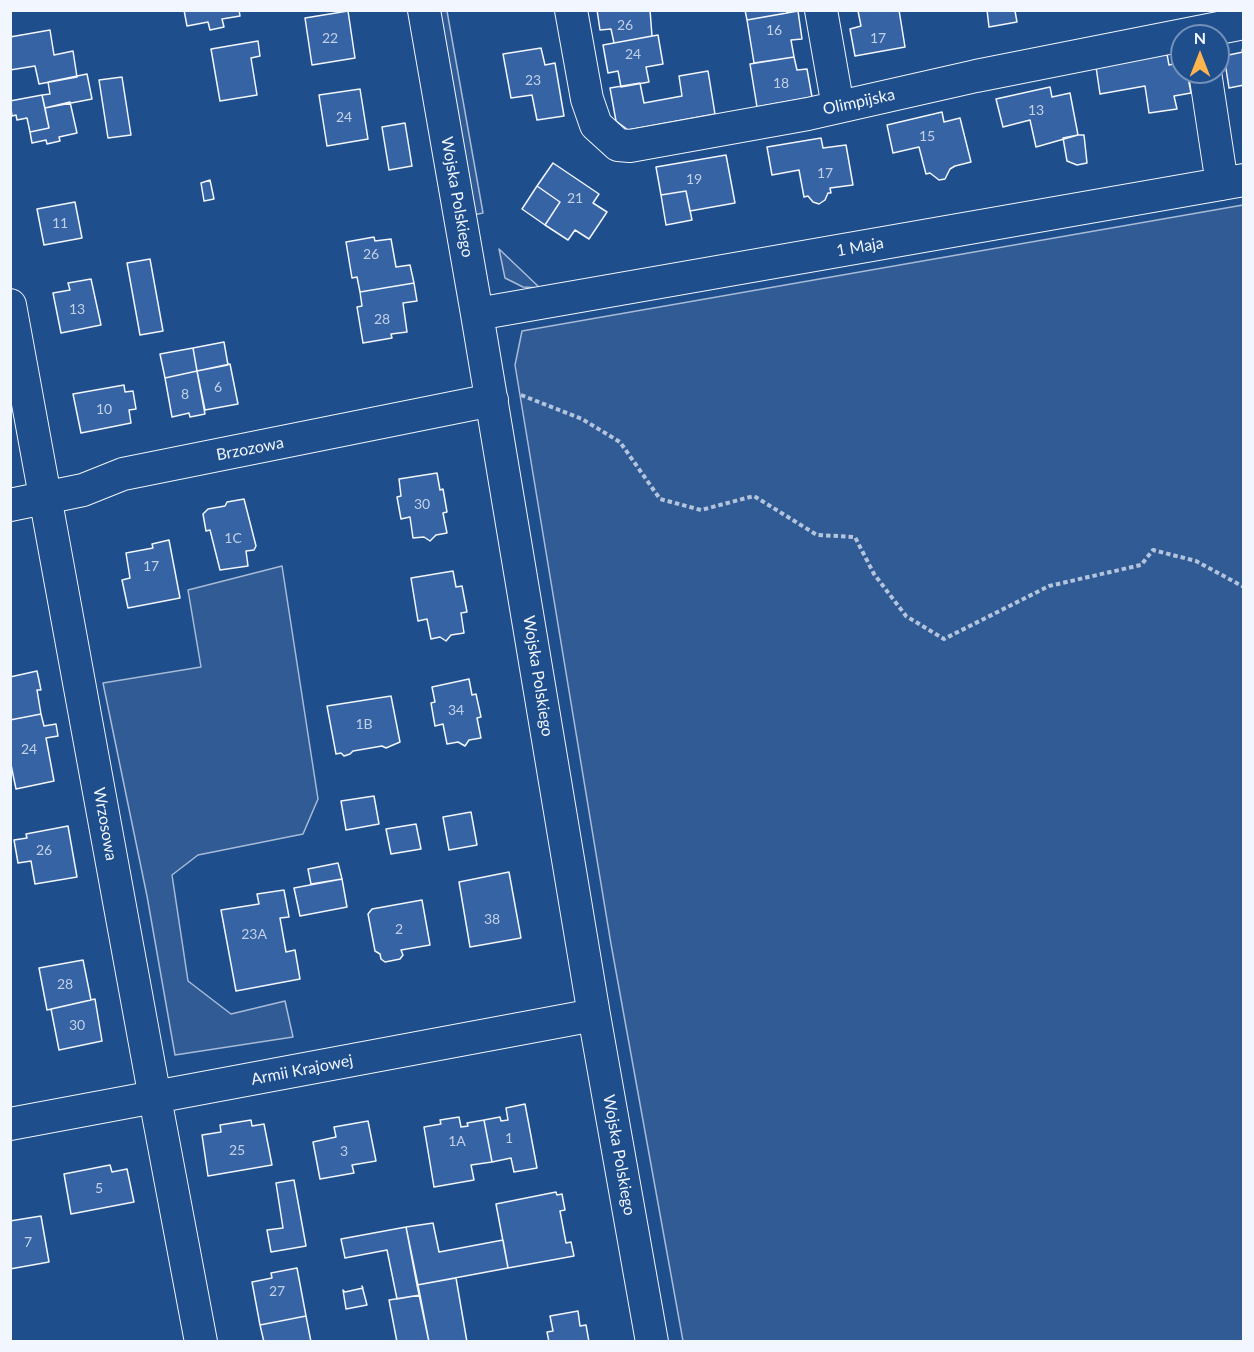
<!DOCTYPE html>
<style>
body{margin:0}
#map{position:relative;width:1254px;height:1352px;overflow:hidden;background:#1f4e8c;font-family:Lato,sans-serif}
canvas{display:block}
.frame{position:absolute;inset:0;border:12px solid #f2f6ff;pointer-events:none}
.north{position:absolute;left:1170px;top:24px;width:60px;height:60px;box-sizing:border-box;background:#1f4e8c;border:2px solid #7391ba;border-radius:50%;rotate:0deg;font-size:16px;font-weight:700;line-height:24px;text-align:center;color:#f2f6ff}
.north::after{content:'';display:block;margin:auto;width:21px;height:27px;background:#ffb74d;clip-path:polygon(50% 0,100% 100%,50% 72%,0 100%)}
</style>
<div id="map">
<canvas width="1254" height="1352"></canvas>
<div class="frame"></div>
<div class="north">N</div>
</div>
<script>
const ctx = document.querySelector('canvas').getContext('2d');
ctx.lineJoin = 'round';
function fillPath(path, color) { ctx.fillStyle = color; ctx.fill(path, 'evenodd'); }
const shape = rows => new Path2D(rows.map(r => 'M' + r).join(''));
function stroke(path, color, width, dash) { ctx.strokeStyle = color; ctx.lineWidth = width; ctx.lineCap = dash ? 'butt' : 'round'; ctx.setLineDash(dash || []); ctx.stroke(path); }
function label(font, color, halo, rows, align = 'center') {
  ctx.font = font + ' Lato,sans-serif'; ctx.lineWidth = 4.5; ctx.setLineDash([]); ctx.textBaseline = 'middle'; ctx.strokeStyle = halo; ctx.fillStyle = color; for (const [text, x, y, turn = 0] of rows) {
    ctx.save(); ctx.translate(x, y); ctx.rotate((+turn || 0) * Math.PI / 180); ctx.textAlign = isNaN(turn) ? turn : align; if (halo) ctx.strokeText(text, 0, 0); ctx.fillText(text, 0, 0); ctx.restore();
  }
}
const green = shape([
 [438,11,447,11,483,213,473,215,438,11],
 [1243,205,1243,1341,683,1341,611,944,515,365,522,331,1243,205],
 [499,249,540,288,523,287,505,278,499,249],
 [282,566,318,799,303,834,198,855,172,875,188,981,231,1014,285,1001,293,1037,175,1055,147,896,103,683,201,667,188,590,282,566]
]);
fillPath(green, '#305b95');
stroke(green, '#a8bbd7', 1.5);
const building = shape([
 [184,10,239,10,240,16,222,19,224,27,210,30,208,22,187,26,184,10],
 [597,10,650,10,652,36,614,43,611,29,600,30,597,10],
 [745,10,786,10,787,13,747,20,745,10],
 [899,10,905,47,855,56,850,29,861,26,858,11,899,10],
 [987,10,1017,10,1015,11,1017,22,989,27,987,10],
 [348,11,355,58,312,65,305,18,348,11],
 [798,11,802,39,791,40,794,57,754,63,747,20,798,11],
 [50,30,54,55,73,51,77,77,39,84,35,66,10,70,10,37,50,30],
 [658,35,663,64,646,67,649,82,621,87,618,71,608,73,603,45,658,35],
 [258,41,260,56,251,58,257,95,220,101,211,49,258,41],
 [541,48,545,65,555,63,564,116,537,120,532,95,511,98,503,54,541,48],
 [1242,50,1244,50,1244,85,1229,88,1224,56,1243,52,1242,50],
 [1167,54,1169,65,1182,62,1182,72,1187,72,1191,93,1174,96,1177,109,1149,113,1145,86,1100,94,1096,67,1167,54],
 [794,57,797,70,807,69,812,97,757,107,750,64,794,57],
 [708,71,715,114,628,130,616,121,610,88,640,83,644,103,682,96,679,76,708,71],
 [87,74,92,99,45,108,42,95,50,94,48,82,87,74],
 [122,77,131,135,108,138,99,80,122,77],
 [1050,87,1052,97,1070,93,1078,135,1036,147,1030,120,1003,127,996,99,1050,87],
 [360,89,368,139,327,146,319,95,360,89],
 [42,95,49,128,30,132,27,118,17,120,16,115,12,116,10,101,42,95],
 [70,102,77,133,59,137,60,141,47,144,46,140,32,143,30,132,49,128,45,108,70,102],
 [942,112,944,122,960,118,971,162,955,166,950,169,945,179,939,180,930,173,926,174,919,147,893,153,887,125,942,112],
 [405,123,412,166,389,170,382,127,405,123],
 [1078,135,1084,135,1087,163,1077,165,1067,161,1063,138,1078,135],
 [821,138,823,148,846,145,853,185,830,188,831,193,828,193,825,200,819,204,813,202,808,196,804,197,799,170,772,175,767,147,821,138],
 [726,155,735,203,690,211,686,191,661,195,656,167,726,155],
 [553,163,599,194,593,203,607,212,589,239,575,230,568,240,545,225,560,202,537,186,553,163],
 [210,180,214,199,204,201,201,183,210,180],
 [537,186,560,202,545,225,522,209,537,186],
 [686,191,692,220,666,225,661,195,686,191],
 [75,202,82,238,44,245,37,209,75,202],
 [374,237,375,241,391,239,396,267,410,265,414,283,360,292,357,277,352,278,346,242,374,237],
 [150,259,163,331,140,335,127,263,150,259],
 [91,279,101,325,61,333,53,293,70,290,68,283,91,279],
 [414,283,417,301,403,303,407,332,391,334,392,338,363,343,357,307,362,306,360,292,414,283],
 [224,342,228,365,197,371,193,348,224,342],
 [193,348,197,371,165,378,160,354,193,348],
 [230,364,238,404,205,410,197,371,230,364],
 [197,371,205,414,190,417,189,413,172,417,165,378,197,371],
 [124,385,125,392,133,391,136,409,129,410,131,423,81,433,73,394,124,385],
 [437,473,440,490,443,489,447,512,443,513,447,533,436,535,430,541,424,537,413,538,410,517,401,519,397,497,401,496,399,479,437,473],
 [244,499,256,546,254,550,246,551,248,566,220,570,210,530,206,531,203,514,208,509,225,506,227,502,244,499],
 [169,540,180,598,128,608,122,580,130,578,126,553,153,548,152,544,169,540],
 [453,571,456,587,462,586,467,612,461,613,464,633,451,635,446,641,440,637,431,639,427,619,418,621,411,578,453,571],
 [37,671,41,690,37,690,41,714,10,720,10,677,37,671],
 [469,679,472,695,476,694,481,717,477,718,481,738,469,740,465,746,458,742,447,744,443,724,435,726,431,703,435,702,432,687,469,679],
 [391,696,400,742,386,748,382,746,353,751,350,754,344,756,341,753,336,754,327,706,391,696],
 [41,714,44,726,56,724,58,736,46,738,54,781,16,789,10,760,10,720,41,714],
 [374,796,379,824,346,830,341,801,374,796],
 [471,812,477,845,449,850,443,817,471,812],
 [416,824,421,849,391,854,386,829,416,824],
 [68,826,77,877,35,884,31,861,18,863,14,840,27,838,26,834,68,826],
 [338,863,342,879,311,884,308,869,338,863],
 [509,872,521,938,470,947,459,882,509,872],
 [342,879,347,907,300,916,294,888,342,879],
 [284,890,289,917,280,918,286,952,295,950,300,979,236,991,221,910,259,904,257,894,284,890],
 [422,900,430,945,401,950,403,955,400,959,385,962,381,959,380,954,375,951,368,914,372,909,422,900],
 [83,960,91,1000,47,1010,39,968,83,960],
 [95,999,102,1041,59,1050,51,1009,95,999],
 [525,1104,537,1168,514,1172,511,1158,492,1162,484,1120,500,1117,501,1121,508,1120,506,1108,525,1104],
 [459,1117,461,1127,468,1126,467,1123,484,1120,492,1162,471,1165,474,1180,434,1187,424,1127,441,1124,440,1120,459,1117],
 [251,1120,252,1126,264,1124,272,1165,208,1176,202,1135,221,1132,220,1125,251,1120],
 [368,1121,376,1161,352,1165,354,1173,320,1179,313,1142,336,1137,334,1127,368,1121],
 [110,1165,112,1172,127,1169,134,1202,71,1214,64,1174,110,1165],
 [294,1180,306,1246,271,1252,267,1230,283,1228,276,1183,294,1180],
 [556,1192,557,1195,562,1194,565,1210,560,1211,566,1243,571,1242,574,1256,508,1268,496,1204,556,1192],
 [41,1216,49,1262,10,1269,10,1221,41,1216],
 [433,1223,439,1252,503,1240,508,1268,417,1285,406,1227,433,1223],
 [406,1227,420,1295,397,1299,387,1250,345,1258,341,1239,406,1227],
 [297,1268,306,1316,260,1325,252,1282,272,1278,271,1273,297,1268],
 [456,1278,467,1342,429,1342,417,1285,456,1278],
 [362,1286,367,1305,346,1309,343,1290,345,1292,363,1288,362,1286],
 [420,1295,429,1342,397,1342,389,1300,420,1295],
 [578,1311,580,1326,586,1325,589,1342,549,1342,547,1332,553,1331,550,1316,578,1311],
 [306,1316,311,1342,264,1342,260,1325,306,1316]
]);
fillPath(building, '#3563a3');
stroke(building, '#f2f6ff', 1.5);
const minor = shape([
 [424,10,477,314,594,1015,652,1342],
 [571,10,587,99,596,125,618,145,630,146,808,114,976,76,1244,23],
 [821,10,838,107],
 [1205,72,1222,184],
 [10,305,155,1098,201,1342],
 [477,314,1244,180],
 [10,505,83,490,123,474,492,400],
 [10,1124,594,1015]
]);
stroke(minor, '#f2f6ff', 34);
stroke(shape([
 [521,395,582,419,620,442,660,499,701,510,754,496,817,535,855,537,874,574,906,616,944,639,1049,586,1141,565,1153,550,1196,561,1244,587]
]), '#b3c4dc', 4, [4.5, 3]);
stroke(minor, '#1f4e8c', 32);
label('14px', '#c3d1e8', null, [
 ["26",625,25],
 ["16",774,30],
 ["22",330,38],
 ["17",878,38],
 ["24",633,54],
 ["23",533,80],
 ["18",781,83],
 ["13",1036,110],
 ["24",344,117],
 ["15",927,136],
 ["17",825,173],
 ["19",694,179],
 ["21",575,198],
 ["11",60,223],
 ["26",371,254],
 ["13",77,309],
 ["28",382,319],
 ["6",218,387],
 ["8",185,394],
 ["10",104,409],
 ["30",422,504],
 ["1C",233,538],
 ["17",151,566],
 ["34",456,710],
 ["1B",364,724],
 ["24",29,749],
 ["26",44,850],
 ["38",492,919],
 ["2",399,929],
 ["23A",254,934],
 ["28",65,984],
 ["30",77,1025],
 ["1",509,1138],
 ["1A",457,1141],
 ["25",237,1150],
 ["3",344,1151],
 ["5",99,1188],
 ["7",28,1242],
 ["27",277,1291]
]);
label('16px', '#f2f6ff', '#1f4e8c', [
 ["Olimpijska",859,102,-12],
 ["Wojska Polskiego",457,197,80],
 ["1 Maja",860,247,-10],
 ["Brzozowa",250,449,-11],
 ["Wojska Polskiego",538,676,81],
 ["Wrzosowa",105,824,80],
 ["Armii Krajowej",302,1070,-11],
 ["Wojska Polskiego",619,1155,80]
]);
</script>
